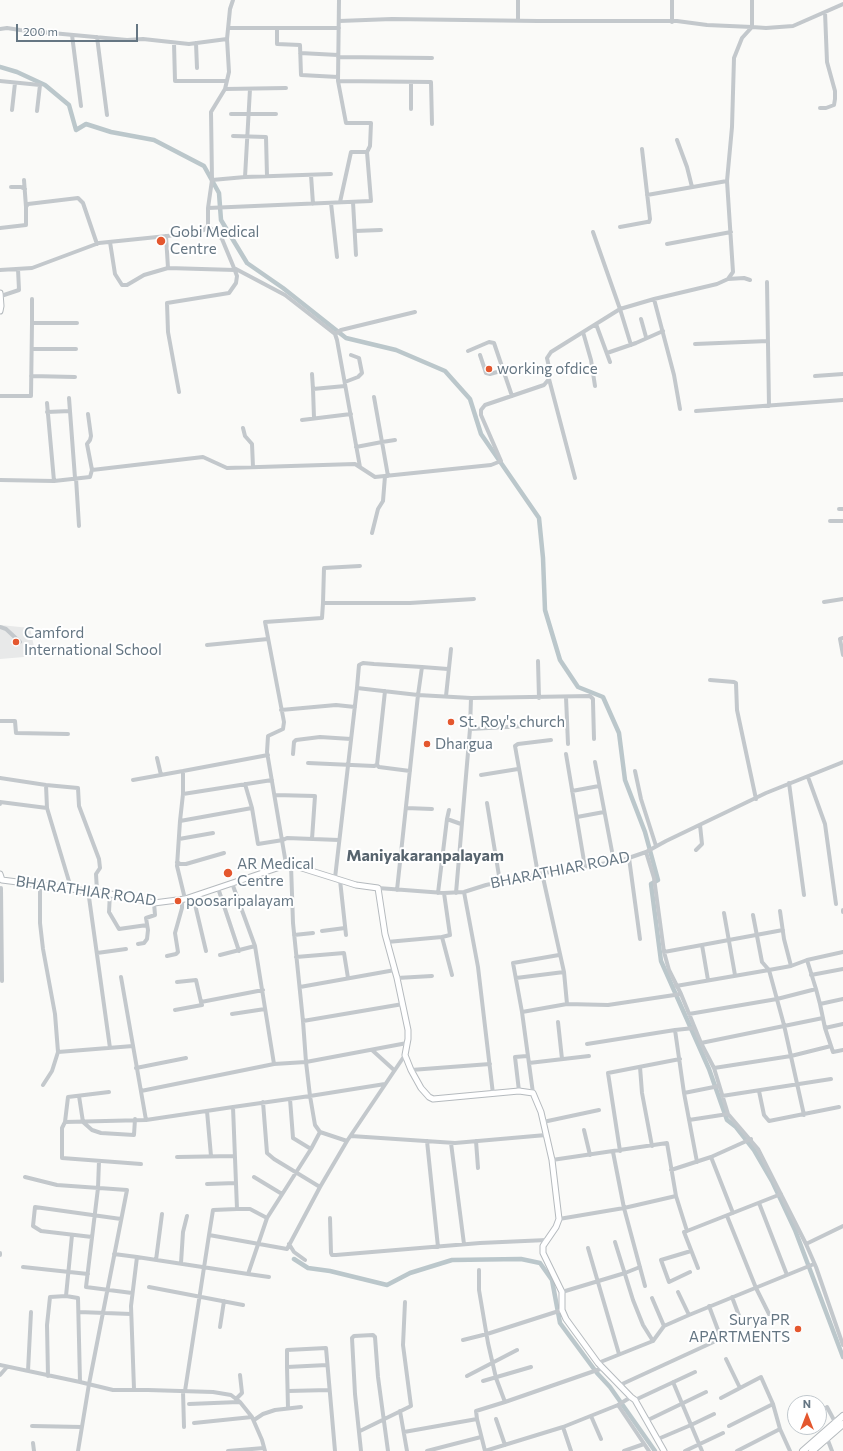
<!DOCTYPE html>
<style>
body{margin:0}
#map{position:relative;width:843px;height:1451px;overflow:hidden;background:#fafaf8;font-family:Commissioner,sans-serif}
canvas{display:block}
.north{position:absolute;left:787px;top:1395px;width:40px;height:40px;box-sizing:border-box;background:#fff;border:1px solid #c1c8cd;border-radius:50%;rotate:0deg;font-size:11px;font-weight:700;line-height:16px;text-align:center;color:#657683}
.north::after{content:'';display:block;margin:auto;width:14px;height:18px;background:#e4572e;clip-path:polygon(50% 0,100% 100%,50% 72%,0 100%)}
.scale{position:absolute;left:16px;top:24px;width:122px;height:18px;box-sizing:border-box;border:2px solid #657683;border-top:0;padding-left:5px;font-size:12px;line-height:14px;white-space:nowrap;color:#657683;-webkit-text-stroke:3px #fff;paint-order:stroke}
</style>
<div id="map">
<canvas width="843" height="1451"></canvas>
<div class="north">N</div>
<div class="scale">200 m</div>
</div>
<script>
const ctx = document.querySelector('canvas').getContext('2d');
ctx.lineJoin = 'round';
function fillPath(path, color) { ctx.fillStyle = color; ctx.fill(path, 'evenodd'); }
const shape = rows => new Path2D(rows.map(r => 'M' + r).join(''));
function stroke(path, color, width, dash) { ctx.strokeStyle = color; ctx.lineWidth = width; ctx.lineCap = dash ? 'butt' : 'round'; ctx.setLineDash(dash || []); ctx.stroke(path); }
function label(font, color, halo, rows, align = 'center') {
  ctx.font = font + ' Commissioner,sans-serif'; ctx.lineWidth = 4; ctx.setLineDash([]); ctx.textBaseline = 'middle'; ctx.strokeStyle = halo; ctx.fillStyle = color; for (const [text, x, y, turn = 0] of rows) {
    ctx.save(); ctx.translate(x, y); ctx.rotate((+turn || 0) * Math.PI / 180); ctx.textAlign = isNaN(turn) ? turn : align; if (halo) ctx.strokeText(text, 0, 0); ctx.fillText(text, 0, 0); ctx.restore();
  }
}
fillPath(shape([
 [0,625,30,628,36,656,0,659]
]), '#e8e9e9');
stroke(shape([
 [0,67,17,72,45,85,69,105,76,130,86,124,111,132,154,140,204,166,219,193,221,220,247,263,283,288,346,338,396,350,445,371,470,399,481,434,539,518,543,558,545,610,560,660,578,687,603,697,619,733,625,780,645,832,658,880,651,884,661,961,709,1069,727,1120,736,1127,754,1150,772,1181,795,1230,843,1357],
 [294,1259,308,1268,330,1271,387,1285,410,1273,452,1260,521,1259,540,1263,552,1280,560,1323,597,1373,610,1387,655,1451]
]), '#bbc7cb', 4.5);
const major = shape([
 [0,293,1,306,0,311],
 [0,874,2,880,125,896,154,903,185,899,289,864,356,885,378,888,385,934,397,978,408,1030,408,1039,405,1055,411,1070,421,1088,429,1097,433,1099,519,1091,533,1093,541,1112,552,1160,559,1219,556,1227,543,1246,543,1253,562,1292,562,1310,566,1319,598,1363,631,1397,635,1400,664,1451]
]);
const highway = shape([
 [803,1451,843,1416],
 [812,1451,843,1424]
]);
stroke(major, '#b5babe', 7);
stroke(highway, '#b4b9bd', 8);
stroke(shape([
 [339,0,338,81,431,82,432,124],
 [672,0,672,22],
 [752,0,752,27,766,28,793,26,843,4],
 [339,21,392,19,538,21,677,21,707,25,752,27],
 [518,21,518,0],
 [229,28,339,28],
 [277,28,277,44,300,45,301,75,338,77],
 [0,29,7,28,20,30,127,40,143,39,189,44,227,39],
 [72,35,81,106],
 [97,37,107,115],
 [174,43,175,81,227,81],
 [196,43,197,68],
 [300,53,338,55],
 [338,57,432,58],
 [0,81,40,85,37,111],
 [225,89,286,88],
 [820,108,826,108,834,105,835,99,835,91,827,62,825,12],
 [411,109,411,82],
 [12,110,15,83],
 [231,114,276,114],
 [233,136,266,137,267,176],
 [677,140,687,167,692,187],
 [311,175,313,204],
 [245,177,250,89],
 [24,180,26,207],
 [212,180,245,177,331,174],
 [11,187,21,187,25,189],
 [647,195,727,181],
 [340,202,351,152,367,152],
 [353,202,356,255],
 [331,203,337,257],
 [208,208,371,201,367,152,370,146,371,123,346,123,338,81],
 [208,226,222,239,234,268,285,295,335,334,337,340,360,467],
 [620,227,647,222,649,222,650,219,642,149],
 [0,228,26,225,26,207,28,204,78,198,83,203,97,244],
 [355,231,381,230],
 [593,232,620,309,631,345],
 [166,236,168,268,235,270],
 [110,242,115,274,122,285,127,285,144,275,168,268],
 [667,244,731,232],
 [0,270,32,268,99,243,196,233,204,230,208,226,208,208,212,180,211,112,225,89,229,72,227,39,230,9,233,0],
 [728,279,744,278,750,280],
 [767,282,769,406],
 [1,296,19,290,18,269],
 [32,299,32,323],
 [654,299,674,375,680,409],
 [641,319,646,337],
 [596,324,610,362],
 [583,332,591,360,595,386],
 [335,334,341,330,415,312],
 [695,344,768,341],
 [32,349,76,349],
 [468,351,489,342,494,343,512,396],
 [607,353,636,343,663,331],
 [480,355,486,373,490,374,504,370],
 [312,374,313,389],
 [31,376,75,377],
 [815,376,843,374],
 [549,379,575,478],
 [345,382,358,377,362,373,359,358,351,355],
 [179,392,168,332,167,303,229,293,236,283,237,276,234,268],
 [0,396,31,396,32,323,77,323],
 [374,397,382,442,395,440],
 [69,398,75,478],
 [47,403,54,481],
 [696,411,843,400],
 [47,412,70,411],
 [88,414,91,436,90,440,87,444,92,470],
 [314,418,313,389,345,386],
 [302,420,351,414],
 [243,428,245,436,252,444,253,467],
 [356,447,382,442,388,476],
 [76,478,79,526],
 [0,480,54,481,90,477,92,470,203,457,227,468,355,464,375,477,491,465,501,461,481,415,481,410,485,405,544,385,549,379,550,372,547,358,551,352,620,309,654,299,717,284,728,279,733,272,727,181,732,127,734,58,742,38,752,27],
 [839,509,843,509],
 [830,521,843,521],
 [372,533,378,509,383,501,385,476],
 [824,602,843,599],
 [323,603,324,568,360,566],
 [0,627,6,629,20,642],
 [843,638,840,639,843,655],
 [207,645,268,639],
 [538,661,539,698],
 [422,667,448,669],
 [710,680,734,682,736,683,737,710,756,799],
 [446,696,451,649],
 [566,697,568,744],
 [281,710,336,705,355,707],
 [0,721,15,721,16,733,68,734],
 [470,729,544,725],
 [293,754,294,742,296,740,320,737,351,739],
 [566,754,585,867],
 [157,758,161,775],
 [595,762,614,862],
 [308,763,374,766,377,765,379,767,410,771],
 [377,765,385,691],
 [635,771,641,799,656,846],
 [481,775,518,769],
 [808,777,825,824,836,904],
 [0,778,46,785,78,788,79,806,99,859,100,868,96,874,97,891],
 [133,780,183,771],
 [789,783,804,895],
 [245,784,252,808],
 [46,785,47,808,71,888],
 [572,791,599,786],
 [183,794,272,780],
 [275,795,315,796,312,839],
 [487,803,500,882],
 [0,804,0,802,47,808],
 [406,808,432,809],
 [449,810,447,819,461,824],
 [577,817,604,812],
 [180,821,252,808,258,844,283,840,287,838,339,840],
 [179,839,213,833],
 [696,850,702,844,700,825],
 [646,852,654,878,664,952,669,970,681,994,701,1043,714,1068,728,1114,758,1149,806,1244,816,1267,843,1345],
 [629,858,640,939],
 [177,862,180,864,186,864,224,853],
 [286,864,267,752,268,736,283,729,284,722,265,622,322,618,323,603,410,603,474,599],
 [291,865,293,923,303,1021],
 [542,873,564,972,567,1004],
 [538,874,515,746,518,744,551,740],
 [335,878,357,688],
 [340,880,346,935],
 [40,884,40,923,43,949,55,1014,58,1052,52,1071,43,1085],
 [1,888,2,981],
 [218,888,239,951],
 [378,888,444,893,464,892,486,885,538,874,620,861,646,852,666,841,766,793,843,762],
 [88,890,110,1048],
 [397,890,418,695,357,688,359,665,363,663,374,664,422,667,418,695,471,698],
 [464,892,478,967,493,1094],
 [110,893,109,912,119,929,147,925],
 [438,893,447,819],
 [456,893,470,729,471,698,590,696,593,699,593,702,594,739],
 [193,896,206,951],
 [185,899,177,866,180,821,183,794,183,771,268,755],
 [843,910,843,912],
 [780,911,784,939,791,966],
 [724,913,735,975],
 [753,915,762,962,769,970,791,966,807,960,816,989],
 [322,931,345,928],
 [294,935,313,933],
 [442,937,450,935,444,893],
 [387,942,442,937,452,975],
 [138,944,144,943,147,939,148,930,146,918,155,915,154,903],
 [702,945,708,980],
 [664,952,783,930],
 [97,953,126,949],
 [220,955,255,946],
 [167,956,176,954,178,952,175,933,182,908,182,900],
 [296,957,344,953,348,978],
 [807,960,843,952],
 [811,975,843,969],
 [121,977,146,1120],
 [397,978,432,976],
 [516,978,564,972],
 [177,982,196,980,201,1002],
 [676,986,769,970,784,1025,804,1115],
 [300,987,395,970],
 [843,999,820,1004,825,1028,843,1024],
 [175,1010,202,1005,201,1002,263,990],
 [522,1012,567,1004,608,1005,681,994],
 [232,1014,265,1009],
 [689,1014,777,999,816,989,820,1004],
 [558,1022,562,1059],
 [694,1028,675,1030,684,1093,697,1162],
 [825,1028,833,1052,843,1050],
 [701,1043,823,1018],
 [587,1044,675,1030],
 [372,1050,394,1070],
 [58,1052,133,1046],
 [529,1063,589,1056],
 [274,1064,306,1062,407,1043],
 [640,1067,642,1093,652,1146],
 [136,1068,186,1058],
 [714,1068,791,1056,831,1046],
 [411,1070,490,1064],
 [385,1084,310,1096,306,1062,303,1021,403,1004],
 [141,1091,274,1064,255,946,232,883],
 [519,1091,515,1057,527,1056],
 [759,1091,764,1115,769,1121,839,1107],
 [109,1092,68,1097,65,1122,62,1128,62,1158,141,1164],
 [533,1093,522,1012,513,963,559,955],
 [684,1093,719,1086],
 [79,1096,83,1122,92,1130,101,1133,134,1135,135,1119],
 [722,1096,831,1079],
 [290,1099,293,1138,311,1149],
 [263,1102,267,1153,274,1159,320,1187],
 [233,1107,310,1096,315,1125,320,1132],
 [207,1111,211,1156],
 [689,1120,728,1114],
 [65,1122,146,1120,233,1107,237,1209,250,1209,267,1218],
 [543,1122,599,1110],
 [584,1130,590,1155],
 [351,1136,455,1143,546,1135],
 [427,1141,438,1247],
 [476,1141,478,1168],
 [451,1143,464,1244],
 [620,1151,608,1073,680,1059],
 [613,1152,624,1208,645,1286],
 [177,1157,235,1156],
 [711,1157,733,1213],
 [552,1160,667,1143,676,1196],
 [99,1161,98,1188,86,1287,132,1293],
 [671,1170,711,1157,751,1139],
 [25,1177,57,1185,127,1190,89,1384,78,1451],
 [254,1177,282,1194],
 [207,1184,236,1183],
 [759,1203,787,1275],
 [727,1216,756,1288,769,1314],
 [330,1218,331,1253,332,1255,336,1255,480,1243,547,1240],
 [559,1219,624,1208,676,1196,687,1231,781,1194],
 [687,1231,684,1232,698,1268],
 [72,1235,66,1296,78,1298,80,1382],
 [209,1235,213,1210,237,1209],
 [92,1237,41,1231,33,1226,35,1207,121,1219],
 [615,1242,633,1300,643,1325,653,1341],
 [289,1244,294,1252,305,1260],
 [806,1244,843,1226],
 [588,1248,619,1354],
 [0,1253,0,1255],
 [114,1254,137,1257,131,1306,134,1389],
 [137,1257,248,1274,267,1218,311,1149,320,1132,347,1141],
 [156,1260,162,1214],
 [181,1263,183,1232,187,1216],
 [23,1267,88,1274],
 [479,1270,479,1290,488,1343,496,1378,505,1402],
 [690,1272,669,1282,661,1260,691,1251],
 [248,1274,269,1277],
 [149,1287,243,1305],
 [562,1292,625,1273,640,1267],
 [678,1292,689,1315],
 [732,1297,741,1321],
 [652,1298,664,1326],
 [79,1312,131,1314],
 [220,1327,224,1301],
 [463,1340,487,1334,562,1310],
 [726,1359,740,1388],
 [598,1363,653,1341,664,1326,689,1315,814,1264],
 [0,1365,80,1382,113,1390,148,1390,213,1392,231,1395,240,1402,252,1417,262,1440,265,1451],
 [327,1365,287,1367,287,1350,326,1348,335,1451],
 [287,1367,288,1408],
 [28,1371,31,1312],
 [0,1375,7,1367],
 [48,1376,47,1325,50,1297,66,1296],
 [467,1376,517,1350],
 [483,1381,531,1367],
 [673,1382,702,1451],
 [620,1385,720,1339,718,1330,709,1306],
 [183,1391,184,1427],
 [185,1391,209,1235,287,1249,320,1187,347,1141,405,1055],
 [288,1391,329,1390],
 [721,1398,761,1377,773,1404,780,1429,790,1451],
 [236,1399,242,1393,240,1375],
 [635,1400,695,1372],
 [189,1404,239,1402],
 [618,1405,649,1451],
 [827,1407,835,1422],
 [400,1411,407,1451],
 [591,1416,601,1439],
 [477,1419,485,1451,563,1427,618,1405,631,1397],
 [496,1419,505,1445],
 [254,1420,263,1414,275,1410,301,1407],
 [648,1420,706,1392],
 [194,1423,252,1417],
 [32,1426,82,1427],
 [729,1426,773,1404],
 [563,1427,571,1451],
 [360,1431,411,1406,403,1345,405,1302],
 [404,1432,477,1419,476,1411,505,1402,603,1368],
 [827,1438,832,1451],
 [658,1439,691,1425,714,1414],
 [33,1443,34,1451],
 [228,1451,264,1448],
 [361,1451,355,1394,352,1338,354,1336,373,1335,375,1337,378,1377,388,1451],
 [427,1451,481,1437],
 [624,1451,644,1444],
 [685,1451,723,1433],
 [737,1451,780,1429]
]), '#c3c8cc', 4);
stroke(major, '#fff', 5);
stroke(highway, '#fff', 6);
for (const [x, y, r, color] of [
 [161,241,5,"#e4572e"],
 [489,369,4,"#e4572e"],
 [16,642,4,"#e4572e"],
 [451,722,4,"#e4572e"],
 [427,744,4,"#e4572e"],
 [228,873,5,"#e4572e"],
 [178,901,4,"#e4572e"],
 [798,1329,4,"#e4572e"]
]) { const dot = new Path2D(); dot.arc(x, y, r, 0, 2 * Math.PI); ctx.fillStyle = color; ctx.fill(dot); stroke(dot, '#fff', 1.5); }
label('15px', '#657683', '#fff', [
 ["Gobi Medical",170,232],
 ["Centre",170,249],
 ["working ofdice",497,369],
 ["Camford",24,633],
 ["International School",24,650],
 ["St. Roy's church",459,722],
 ["Dhargua",435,744],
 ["AR Medical",237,864],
 ["Centre",237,881],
 ["poosaripalayam",186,901],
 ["Surya PR",790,1320,"right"],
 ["APARTMENTS",790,1337,"right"]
], 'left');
label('15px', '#657683', '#fff', [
 ["BHARATHIAR ROAD",560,870,-11],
 ["BHARATHIAR ROAD",86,891,8]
]);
label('bold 16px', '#57646e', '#fff', [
 ["Maniyakaranpalayam",425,856]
]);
</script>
